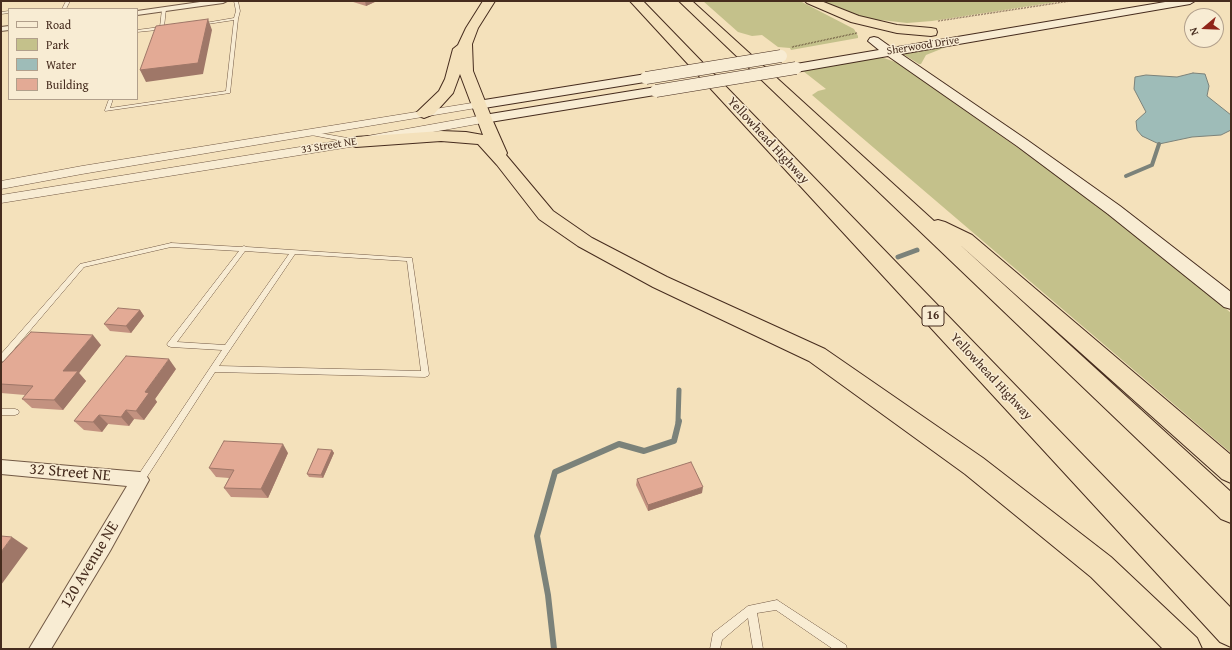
<!DOCTYPE html>
<style>
body{margin:0}
#map{position:relative;width:1232px;height:650px;overflow:hidden;background:#f4e1bb;font-family:"Gentium Book Plus",serif}
canvas{display:block}
.frame{position:absolute;inset:0;border:2px solid #462c1e;pointer-events:none}
.legend{position:absolute;left:8px;top:8px;width:130px;height:92px;box-sizing:border-box;background:#f8ecd3;border:1px solid #b19f8b;margin:0;padding:5px 7px;list-style:none;font-size:12px;color:#462c1e}
.legend li{display:flex;align-items:center;gap:8px;height:20px}
.legend b{width:20px;border:1px solid #b19f8b}
.north{position:absolute;left:1184px;top:8px;width:40px;height:40px;box-sizing:border-box;background:#f8ecd3;border:1px solid #b19f8b;border-radius:50%;rotate:251deg;font-size:11px;font-weight:700;line-height:16px;text-align:center;color:#462c1e}
.north::after{content:'';display:block;margin:auto;width:14px;height:18px;background:#8f2418;clip-path:polygon(50% 0,100% 100%,50% 72%,0 100%)}
</style>
<div id="map">
<canvas width="1232" height="650"></canvas>
<div class="frame"></div>
<ul class="legend">
<li><b style="height:5px;background:#f8ecd3"></b>Road</li>
<li><b style="height:11px;background:#c4c18b"></b>Park</li>
<li><b style="height:11px;background:#9ebcb8"></b>Water</li>
<li><b style="height:11px;background:#e3aa95"></b>Building</li>
</ul>
<div class="north">N</div>
</div>
<script>
const ctx = document.querySelector('canvas').getContext('2d');
ctx.lineJoin = 'round';
function fillPath(path, color) { ctx.fillStyle = color; ctx.fill(path, 'evenodd'); }
const shape = rows => new Path2D(rows.map(r => 'M' + r).join(''));
function stroke(path, color, width, dash) { ctx.strokeStyle = color; ctx.lineWidth = width; ctx.lineCap = dash ? 'butt' : 'round'; ctx.setLineDash(dash || []); ctx.stroke(path); }
function label(font, color, halo, rows, align = 'center') {
  ctx.font = font + ' "Gentium Book Plus",serif'; ctx.lineWidth = 3; ctx.setLineDash([]); ctx.textBaseline = 'middle'; ctx.strokeStyle = halo; ctx.fillStyle = color; for (const [text, x, y, turn = 0] of rows) {
    ctx.save(); ctx.translate(x, y); ctx.rotate((+turn || 0) * Math.PI / 180); ctx.textAlign = isNaN(turn) ? turn : align; if (halo) ctx.strokeText(text, 0, 0); ctx.fillText(text, 0, 0); ctx.restore();
  }
}
fillPath(shape([
 [703,1,800,1,854,29,858,36,858,38,791,50,790,48,778,47,762,35,752,36,738,32],
 [823,1,1063,1,932,21,907,23,881,20,879,22,848,13],
 [946,47,926,55,921,64,919,64,903,54],
 [881,57,898,63,1069,184,1155,249,1231,313,1231,453,812,95,818,91,826,89,803,71]
]), '#c4c18b');
const water = shape([
 [1193,73,1205,74,1209,86,1207,96,1231,115,1231,130,1221,135,1192,137,1159,144,1142,136,1137,130,1136,121,1146,112,1134,89,1135,77,1146,75,1177,77,1193,73]
]);
fillPath(water, '#9ebcb8');
stroke(water, '#7b827a', 1);
stroke(shape([
 [1126,176,1152,165,1159,144]
]), '#7b827a', 4);
stroke(shape([
 [898,257,917,250],
 [678,422,679,390]
]), '#7b827a', 5);
stroke(shape([
 [554,649,548,595,537,536,555,472,619,444,644,451,674,441,679,421]
]), '#7b827a', 6);
const service = shape([
 [66,1,70,1,66,9,62,9,66,1],
 [234,1,238,1,240,11,238,19,230,93,105,111,105,110,109,99,113,99,110,108,226,91,234,20,201,25,199,24,234,18,236,11,234,1],
 [164,8,166,9,164,27,167,27,167,29,137,32,137,30,160,27,162,9,164,8],
 [9,11,9,13,1,14,1,12,9,11],
 [308,131,353,139,356,141,353,143,306,134,305,133,308,131],
 [171,243,241,247,244,246,247,247,412,258,429,374,428,376,425,377,215,372,143,483,140,484,137,483,136,480,137,477,222,350,171,347,168,346,167,344,239,251,171,247,84,267,4,361,1,362,1,354,80,264,171,243],
 [245,251,289,254,225,345,177,342,245,251],
 [295,254,407,261,421,371,219,366,295,254],
 [1,409,15,409,18,410,19,412,18,414,15,415,1,415,1,409],
 [777,600,846,645,847,649,833,649,776,610,757,613,763,649,753,649,748,618,722,640,720,649,710,649,713,633,748,606,777,600]
]);
const minor = shape([
 [207,1,227,1,223,3,137,15,137,11,207,1],
 [9,26,9,30,1,31,1,27,9,26],
 [1,460,140,472,146,475,149,480,110,551,51,649,29,649,127,486,1,474,1,460]
]);
const tertiary = shape([
 [478,102,482,103,484,105,482,107,82,174,1,189,1,181,82,166,478,102],
 [484,115,488,116,490,119,488,122,356,146,1,203,1,195,356,138,484,115]
]);
const secondary = shape([
 [1171,1,1195,1,1190,4,901,54,1027,140,1120,206,1231,292,1231,309,1224,307,1108,214,1017,146,888,56,796,72,792,71,790,68,792,65,796,64,879,50,868,41,870,38,874,37,878,38,892,48,1171,1],
 [646,74,651,75,652,78,651,81,478,109,473,108,471,105,473,102,478,101,646,74],
 [656,87,661,88,663,91,661,94,484,123,479,122,477,119,479,116,484,115,656,87]
]);
const motorway = shape([
 [483,1,495,1,478,28,472,44,473,71,492,119,507,153,506,155,553,211,592,238,667,277,825,349,983,458,1111,557,1197,638,1202,649,1163,649,1091,577,965,474,809,361,653,287,578,246,539,219,497,165,478,144,441,141,356,147,350,145,348,142,350,139,356,137,441,131,466,132,483,135,460,74,453,93,434,114,424,118,419,116,416,113,439,91,445,79,453,49,458,45,466,28,483,1],
 [630,1,643,1,1231,608,1231,647,1220,642,630,1],
 [679,1,692,1,934,221,938,220,945,222,972,235,1231,455,1231,483,1222,479,958,243,1231,492,1231,523,1221,519,679,1],
 [805,1,821,1,859,16,897,25,931,28,936,29,937,32,936,35,931,36,897,33,851,22,807,3,805,1]
]);
stroke(service, '#725945', 1);
stroke(minor, '#725945', 2);
stroke(tertiary, '#725945', 1);
stroke(secondary, '#462c1e', 2);
stroke(motorway, '#462c1e', 2);
stroke(shape([
 [938,21,1070,1],
 [792,47,857,33]
]), '#462c1e', 1.5, [0.5, 1]);
fillPath(service, '#f8ecd3');
fillPath(minor, '#f8ecd3');
fillPath(tertiary, '#f8ecd3');
fillPath(secondary, '#f8ecd3');
fillPath(motorway, '#f4e1bb');
const secondaryBridge = shape([
 [646,78,781,56],
 [656,91,796,68]
]);
stroke(secondaryBridge, '#462c1e', 13, []);
stroke(secondaryBridge, '#f8ecd3', 12);
fillPath(shape([
 [350,1,377,1,366,6],
 [140,310,144,316,131,333,110,331,104,324],
 [101,345,79,373,86,381,63,410,32,408,22,399,25,395,1,393,1,364],
 [176,369,155,399,157,402,144,420,134,419,129,426,108,424,102,432,84,430,74,421],
 [332,450,334,453,323,478,309,477,307,474],
 [288,453,268,498,231,497,224,488,229,478,216,477,209,468],
 [637,479,702,493,648,511,636,485]
]), '#c39280');
fillPath(shape([
 [365,1,377,1,366,6],
 [208,19,212,30,203,74,146,82,140,70],
 [140,310,144,316,131,333,126,326],
 [93,335,101,345,79,373,86,381,63,410,54,400,63,371],
 [169,359,176,369,155,399,157,402,144,420,136,411,145,392],
 [126,410,134,419,129,426,121,417],
 [99,415,108,424,102,432,93,422],
 [283,444,288,453,268,498,261,489],
 [332,450,334,453,323,478,321,475],
 [703,487,702,493,648,511,648,505],
 [12,537,28,548,1,585,1,552]
]), '#9f7768');
const building = shape([
 [208,19,198,63,140,70,156,26,208,19],
 [118,308,140,310,126,326,104,324,118,308],
 [31,332,93,335,63,371,78,371,54,400,22,399,33,386,1,384,1,364,31,332],
 [126,356,169,359,145,392,149,393,136,411,126,410,121,417,99,415,93,422,74,421,126,356],
 [224,441,283,444,261,489,224,488,234,470,209,468,224,441],
 [318,449,332,450,321,475,307,474,318,449],
 [691,462,703,487,648,505,637,479,691,462],
 [1,536,12,537,1,552,1,536]
]);
fillPath(building, '#e3aa95');
stroke(building, '#9f7768', 1);
label('11px', '#462c1e', '#f8ecd3', [
 ["Sherwood Drive",923,46,-9],
 ["33 Street NE",329,146,-9]
]);
for (const [x, y, w] of [
 [933,316,22]
]) { const box = new Path2D(); box.roundRect(x - w / 2, y - 10, w, 20, 3); ctx.fillStyle = '#f8ecd3'; ctx.fill(box); stroke(box, '#462c1e', 1); }
label('bold 12px', '#462c1e', null, [
 ["16",933,316]
]);
label('13px', '#462c1e', '#f8ecd3', [
 ["Yellowhead Highway",768,141,47],
 ["Yellowhead Highway",991,377,47]
]);
label('16px', '#462c1e', '#f8ecd3', [
 ["32 Street NE",70,473,5],
 ["120 Avenue NE",90,565,-59]
]);
</script>
